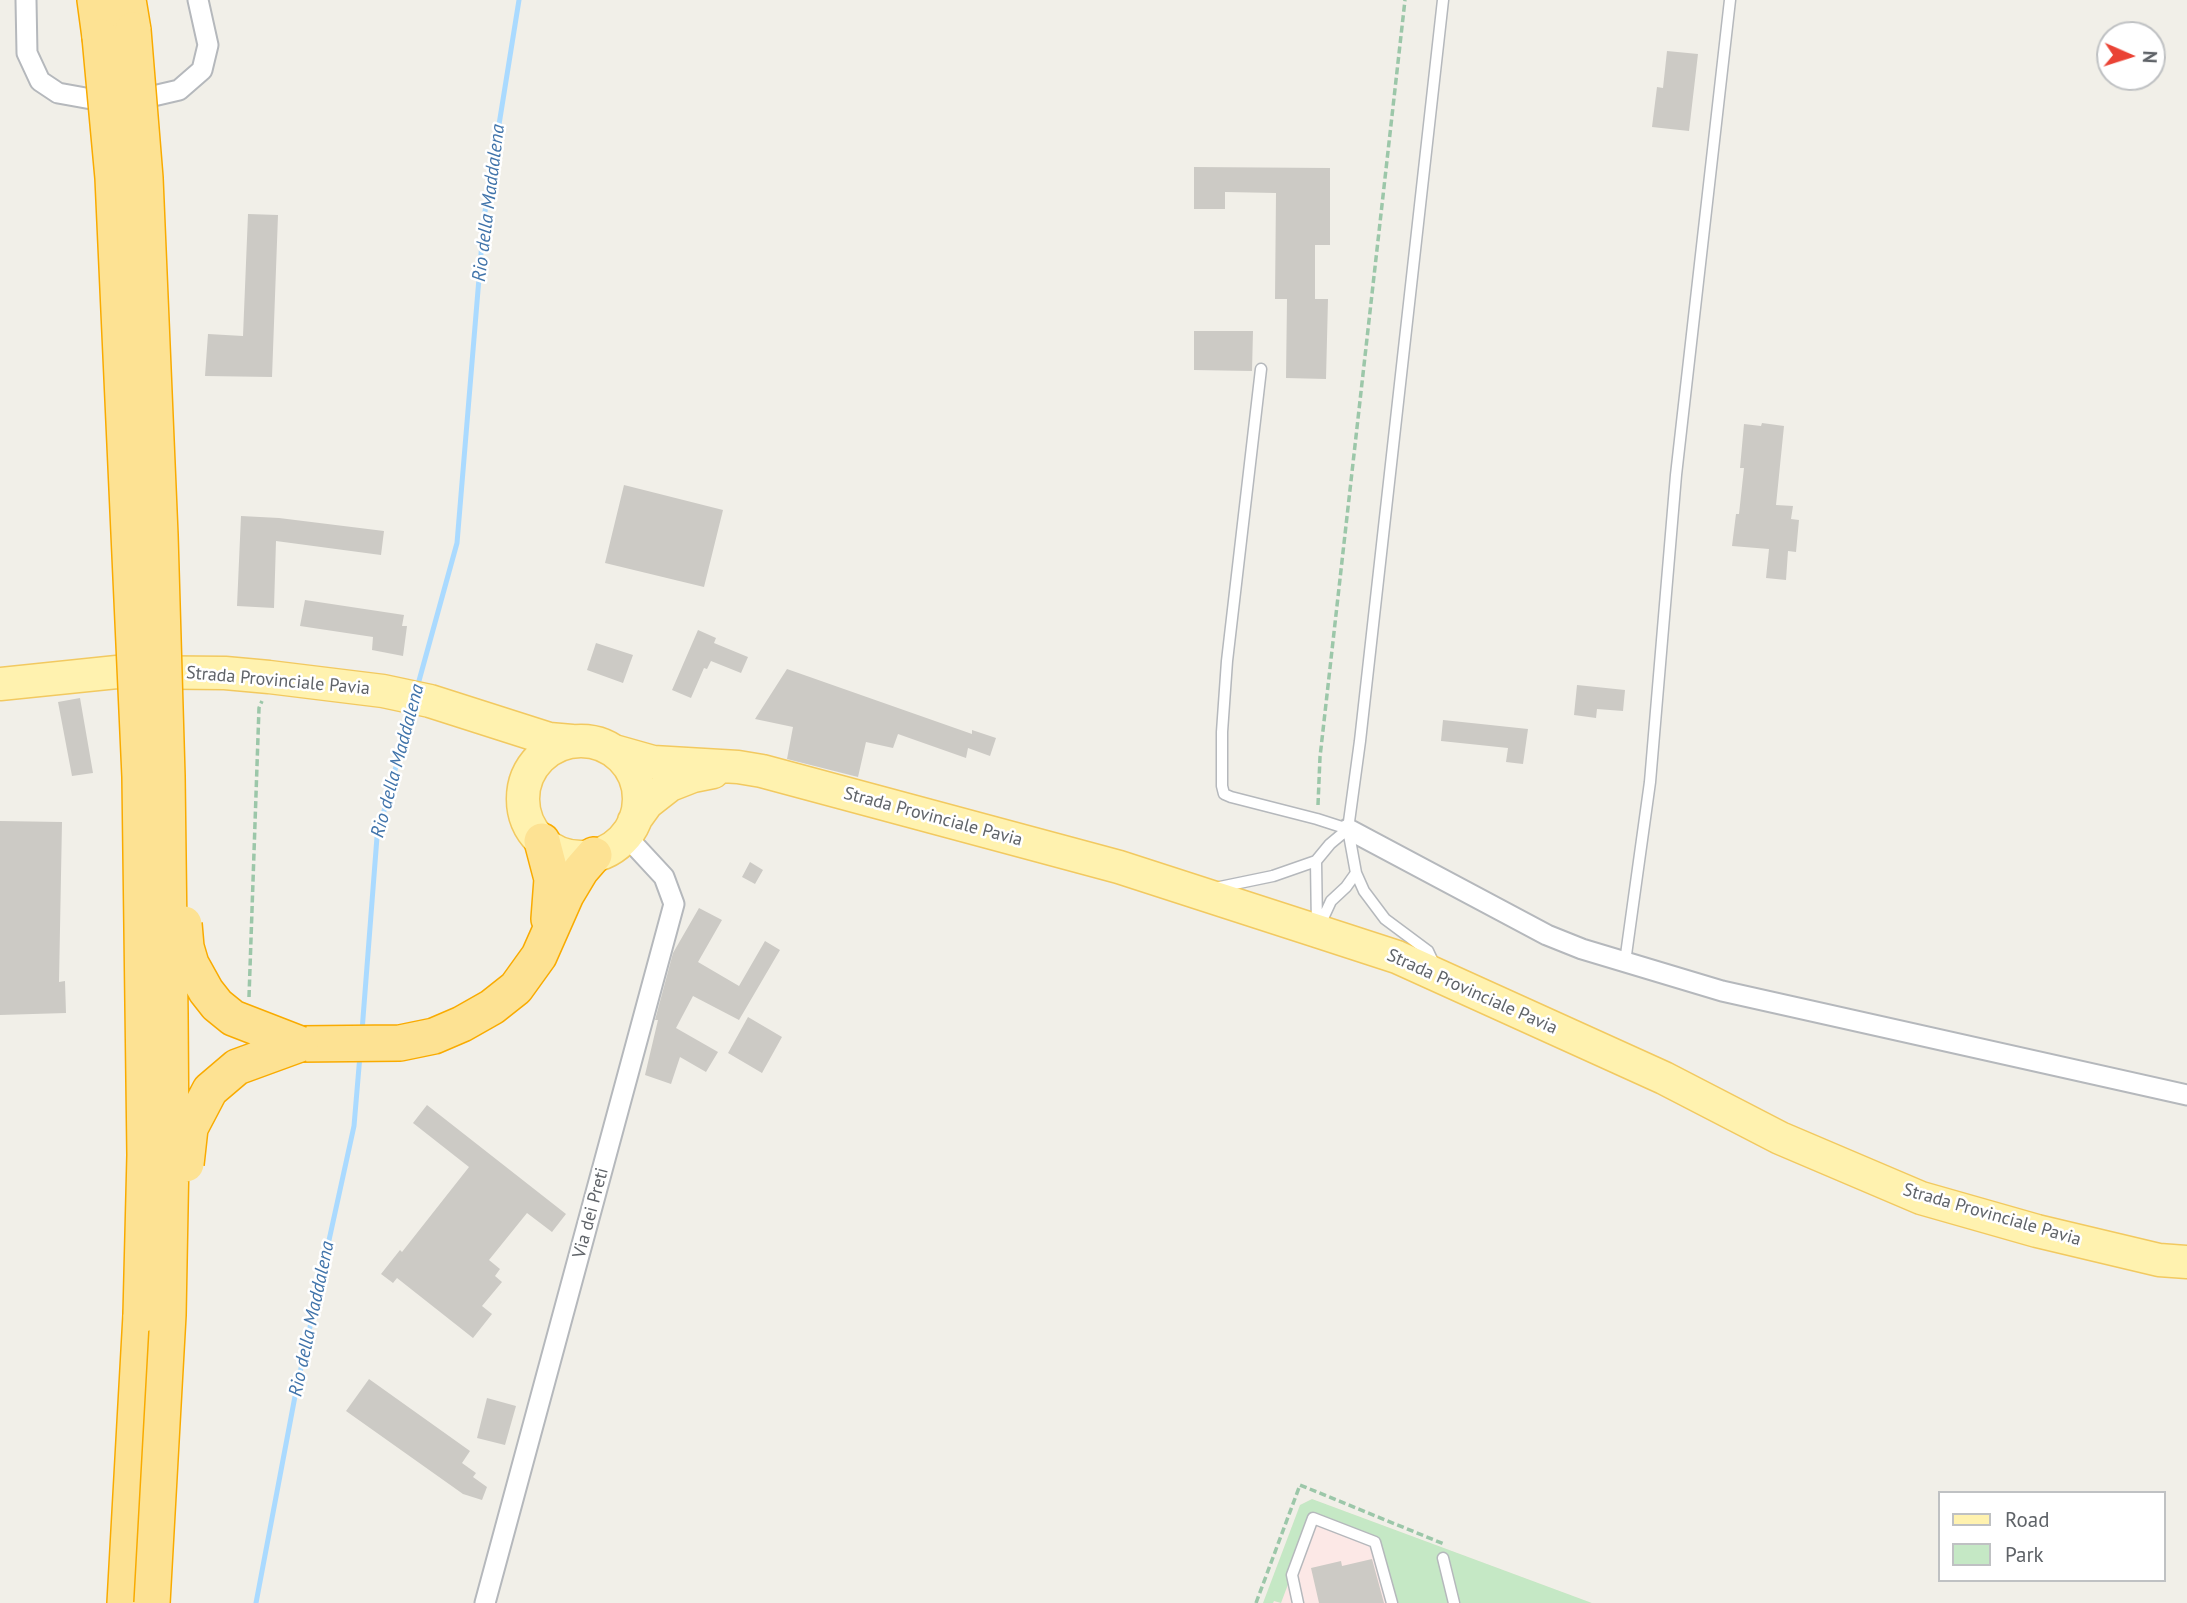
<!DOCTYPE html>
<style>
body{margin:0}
#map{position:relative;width:2187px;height:1603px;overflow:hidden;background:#f1efe8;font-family:"PT Sans",sans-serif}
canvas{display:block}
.legend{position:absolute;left:1938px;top:1491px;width:228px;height:91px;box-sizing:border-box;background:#fff;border:2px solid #bfc1c3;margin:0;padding:9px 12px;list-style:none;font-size:21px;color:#5f6368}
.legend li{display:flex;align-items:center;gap:14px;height:35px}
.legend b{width:35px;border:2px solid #bfc1c3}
.north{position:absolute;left:2096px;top:21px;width:70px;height:70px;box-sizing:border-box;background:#fff;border:2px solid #bfc1c3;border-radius:50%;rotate:93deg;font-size:19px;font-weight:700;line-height:28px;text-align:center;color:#5f6368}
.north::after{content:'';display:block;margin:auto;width:24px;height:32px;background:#ea4335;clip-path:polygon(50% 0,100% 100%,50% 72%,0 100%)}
</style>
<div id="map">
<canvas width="2187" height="1603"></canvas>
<ul class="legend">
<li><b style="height:9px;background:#fff2af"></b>Road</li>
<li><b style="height:19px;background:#c5e8c5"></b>Park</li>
</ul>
<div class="north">N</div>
</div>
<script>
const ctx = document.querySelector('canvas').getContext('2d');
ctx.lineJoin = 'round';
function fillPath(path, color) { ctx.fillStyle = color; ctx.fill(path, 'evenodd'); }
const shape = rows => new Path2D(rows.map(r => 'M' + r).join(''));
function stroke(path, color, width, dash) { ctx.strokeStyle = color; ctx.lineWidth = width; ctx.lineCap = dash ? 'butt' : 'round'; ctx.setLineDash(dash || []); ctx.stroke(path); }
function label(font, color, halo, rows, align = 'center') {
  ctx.font = font + ' "PT Sans",sans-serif'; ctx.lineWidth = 5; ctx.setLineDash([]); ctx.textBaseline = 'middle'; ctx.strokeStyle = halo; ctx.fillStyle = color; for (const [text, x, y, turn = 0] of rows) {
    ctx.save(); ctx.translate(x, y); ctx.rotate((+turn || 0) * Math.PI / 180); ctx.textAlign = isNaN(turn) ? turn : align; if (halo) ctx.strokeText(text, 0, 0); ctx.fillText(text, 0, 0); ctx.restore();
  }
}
fillPath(shape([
 [1312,1499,1592,1603,1263,1603,1300,1505]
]), '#fce8e6');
fillPath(shape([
 [1312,1499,1592,1603,1392,1603,1375,1542,1313,1518,1281,1603,1274,1601,1273,1603,1263,1603,1300,1505]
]), '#c5e8c5');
stroke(shape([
 [417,688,457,543,484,218,519,0],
 [362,1031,377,837,412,707],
 [256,1603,296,1391,354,1126,360,1055]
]), '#aadaff', 5);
fillPath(shape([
 [1667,51,1698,54,1689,131,1652,127,1657,87,1663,88],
 [1194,167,1330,168,1330,245,1315,245,1315,299,1328,299,1326,379,1286,378,1287,299,1275,299,1276,193,1225,192,1225,209,1194,209],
 [248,214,278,215,272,377,205,376,208,334,243,336],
 [1194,331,1253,331,1252,371,1194,370],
 [1762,423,1784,426,1776,505,1793,506,1791,519,1799,520,1796,552,1788,551,1786,580,1766,578,1769,549,1732,546,1736,514,1739,514,1744,468,1740,468,1744,424,1761,426],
 [624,485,723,510,704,587,605,563],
 [241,516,279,518,384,531,381,555,276,541,274,608,237,606],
 [305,600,404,615,402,626,407,626,403,656,372,650,373,637,300,626],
 [698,630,716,638,714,643,748,657,741,673,711,661,707,669,704,668,691,698,672,690],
 [596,643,633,655,623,683,587,670],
 [787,669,972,734,972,730,996,738,990,756,968,748,966,758,898,734,893,748,866,742,858,777,787,759,793,727,755,719],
 [1577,685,1625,690,1623,711,1597,709,1596,718,1574,715],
 [80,698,93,773,72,776,58,702],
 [1443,720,1528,729,1523,764,1506,762,1508,748,1441,741],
 [0,821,62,822,59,982,65,981,66,1013,0,1015],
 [750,862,763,870,755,884,742,877],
 [699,908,722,920,698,962,739,986,765,941,780,950,739,1020,693,996,676,1028,718,1052,706,1072,680,1057,671,1084,645,1075,658,1020,655,1020,673,953],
 [748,1017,782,1037,762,1073,728,1053],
 [427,1105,566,1214,552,1232,527,1213,489,1260,500,1269,495,1276,502,1282,482,1306,492,1314,473,1338,397,1278,393,1283,381,1274,400,1250,402,1252,469,1167,413,1123],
 [369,1379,470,1451,462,1463,476,1473,473,1477,487,1487,482,1500,463,1494,346,1411],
 [487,1398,516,1406,505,1445,477,1438],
 [1372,1559,1384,1603,1319,1603,1311,1568,1341,1561,1342,1566]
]), '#cccac5');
const lane = shape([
 [1261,369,1227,661,1222,732,1222,786,1224,794,1231,797,1317,819,1348,829],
 [1316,861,1317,927],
 [1215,888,1273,876,1316,861,1330,844,1348,829],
 [1319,927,1331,901,1346,887,1356,873],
 [1625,962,1650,782,1676,475,1730,0],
 [1435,966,1428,951,1385,919,1364,891,1356,873,1348,829,1360,741,1443,0],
 [1443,1558,1454,1603],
 [1298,1603,1292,1575,1313,1518,1375,1542,1392,1603]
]);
const street = shape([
 [26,0,27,53,40,81,58,93,119,104,179,90,202,70,208,45,198,0],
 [1348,829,1547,935,1582,949,1722,991,2187,1095],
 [485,1603,674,904,664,877,626,836]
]);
const primary = shape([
 [0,684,117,672,225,673,269,677,383,691,430,701,549,739,572,741],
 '523 799a58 58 0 1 1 116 0a58 58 0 1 1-116 0Z',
 [614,751,653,762,738,767,762,771,1119,867,1317,931,1397,957,1664,1078,1780,1138,1921,1198,2037,1231,2159,1260,2187,1262],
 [634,821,647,803,670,785,693,776,713,772]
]);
const highway = shape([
 [95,0,100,37],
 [128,0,133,30],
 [542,841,552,879,549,919],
 [300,1044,400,1043,434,1036,462,1024,492,1007,516,988,539,956,566,895,581,870,594,855],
 [125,1603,141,1315]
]);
stroke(lane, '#b5b8bc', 13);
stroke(street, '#b5b8bc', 23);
stroke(primary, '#f2c960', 35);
stroke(highway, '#f9ab00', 38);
stroke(shape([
 [1318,805,1320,757,1405,0],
 [249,997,259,708,262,701],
 [1256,1603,1300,1485,1444,1544]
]), '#9cc7a9', 3.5, [7, 3.5]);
stroke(lane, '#fff', 10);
stroke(street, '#fff', 19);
stroke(primary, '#fff2af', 32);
stroke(highway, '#fde293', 35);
const highwayBridge = shape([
 [133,30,145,178,160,535,167,776,170,1014,171,1155,168,1315,152,1603],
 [100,37,113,178,140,777,145,1155,141,1315],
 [184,924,186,947,191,964,206,991,217,1005,233,1018,300,1044],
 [186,1164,190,1128,210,1090,237,1067,300,1044]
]);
stroke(highwayBridge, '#f9ab00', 38, []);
stroke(highwayBridge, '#fde293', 35);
label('18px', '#5f6368', '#fff', [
 ["Strada Provinciale Pavia",278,681,5],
 ["Strada Provinciale Pavia",933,817,15],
 ["Strada Provinciale Pavia",1472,992,24],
 ["Via dei Preti",591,1213,-75],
 ["Strada Provinciale Pavia",1992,1215,16]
]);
label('italic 19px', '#4174aa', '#fff', [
 ["Rio della Maddalena",489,203,-83],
 ["Rio della Maddalena",398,761,-75],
 ["Rio della Maddalena",312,1319,-78]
]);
</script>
